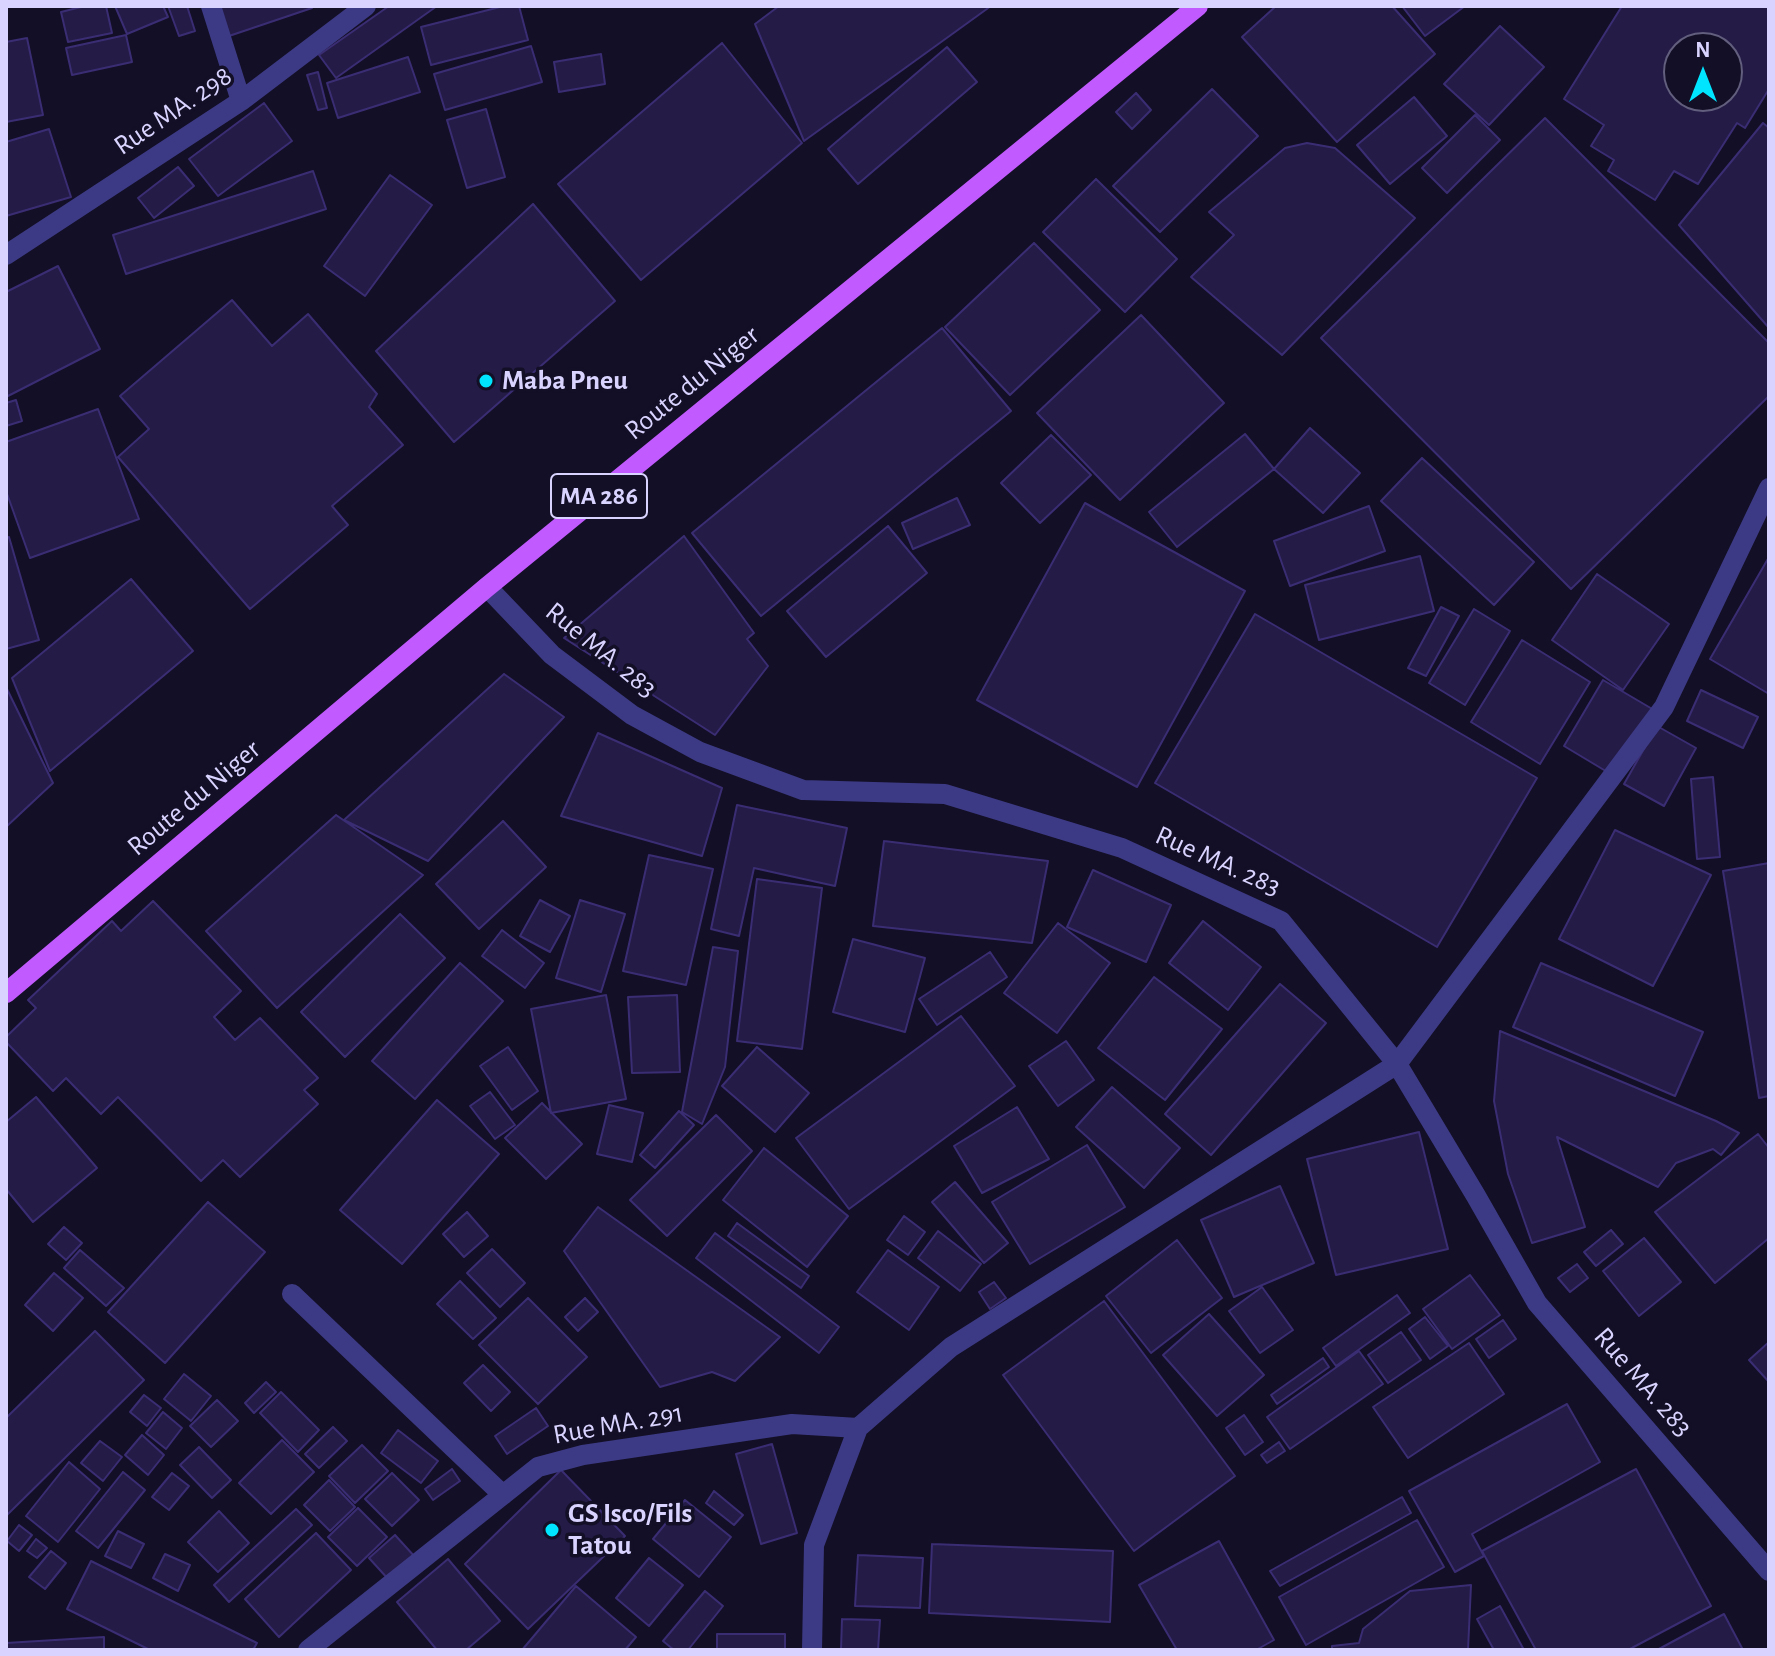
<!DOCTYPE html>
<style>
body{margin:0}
#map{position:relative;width:1775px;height:1656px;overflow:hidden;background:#130f26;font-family:"Alegreya Sans",sans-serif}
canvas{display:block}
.frame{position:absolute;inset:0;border:8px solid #d9d4ff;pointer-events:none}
.north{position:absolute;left:1663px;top:32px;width:80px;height:80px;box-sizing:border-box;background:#130f26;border:2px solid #625e7d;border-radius:50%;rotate:0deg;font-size:22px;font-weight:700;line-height:32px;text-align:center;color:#d9d4ff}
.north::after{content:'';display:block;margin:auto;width:28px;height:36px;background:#00e5ff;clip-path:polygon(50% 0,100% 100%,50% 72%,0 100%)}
</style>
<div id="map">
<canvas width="1775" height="1656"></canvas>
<div class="frame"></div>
<div class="north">N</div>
</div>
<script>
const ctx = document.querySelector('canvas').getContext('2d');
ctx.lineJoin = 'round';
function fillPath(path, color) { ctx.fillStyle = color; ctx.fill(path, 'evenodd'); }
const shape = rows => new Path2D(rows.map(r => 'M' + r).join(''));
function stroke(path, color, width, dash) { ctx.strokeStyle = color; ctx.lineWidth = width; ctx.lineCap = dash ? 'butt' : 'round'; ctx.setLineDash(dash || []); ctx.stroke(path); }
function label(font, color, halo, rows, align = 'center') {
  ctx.font = font + ' "Alegreya Sans",sans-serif'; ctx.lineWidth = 7; ctx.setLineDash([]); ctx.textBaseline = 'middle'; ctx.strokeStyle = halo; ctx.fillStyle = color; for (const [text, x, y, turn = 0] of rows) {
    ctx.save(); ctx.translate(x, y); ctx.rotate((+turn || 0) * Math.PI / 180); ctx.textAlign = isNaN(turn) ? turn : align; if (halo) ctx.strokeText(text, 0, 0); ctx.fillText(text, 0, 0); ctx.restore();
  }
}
const building = shape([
 [85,6,106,6,112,33,68,42,61,12,85,6],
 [115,6,163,6,168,17,127,34,115,6],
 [168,6,187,6,195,31,179,36,168,6],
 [219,6,311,6,312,8,229,36,219,6],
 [389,6,437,6,336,78,319,55,389,6],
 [504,6,519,6,528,40,431,65,421,27,504,6],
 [779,6,991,6,804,141,755,24,779,6],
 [1276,6,1392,6,1435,54,1337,142,1242,37,1276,6],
 [1402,6,1465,6,1425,36,1402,6],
 [1622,6,1769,6,1769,89,1745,128,1737,123,1698,184,1674,171,1655,200,1608,171,1614,160,1591,146,1604,125,1564,99,1622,6],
 [1679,48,1727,48,1727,96,1679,96,1679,48],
 [1500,26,1544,67,1489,125,1444,84,1500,26],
 [126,35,132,62,72,75,66,48,126,35],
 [27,38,43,115,6,122,6,42,27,38],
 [722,43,802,143,641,280,558,184,722,43],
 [531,46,542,82,445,110,434,74,531,46],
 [947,47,977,82,858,184,828,149,947,47],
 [601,54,605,84,559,92,554,62,601,54],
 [408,57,420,92,338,118,327,83,408,57],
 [318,72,327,108,318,110,307,75,318,72],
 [1212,89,1258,136,1160,232,1113,186,1212,89],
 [1136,93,1151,110,1132,129,1116,112,1136,93],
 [1414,97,1447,136,1390,184,1357,145,1414,97],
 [264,103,292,141,218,196,189,159,264,103],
 [486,109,505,177,467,188,447,120,486,109],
 [1475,115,1500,140,1447,193,1422,168,1475,115],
 [1545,118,1769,343,1769,396,1571,589,1321,338,1545,118],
 [1763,123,1769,128,1769,328,1679,225,1763,123],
 [49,129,71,197,6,216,6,142,49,129],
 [1307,143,1335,148,1415,218,1282,355,1191,277,1234,235,1209,212,1285,148,1307,143],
 [178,167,194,186,154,218,138,198,178,167],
 [313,171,326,209,126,274,113,235,313,171],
 [390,175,432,205,365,296,324,266,390,175],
 [1096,179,1177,259,1125,312,1043,232,1096,179],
 [533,204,615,301,454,442,376,351,533,204],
 [1034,243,1100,310,1010,395,945,327,1034,243],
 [58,266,100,349,6,397,6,292,58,266],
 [232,300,272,346,308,314,377,394,369,407,403,445,332,506,348,525,250,609,118,457,149,429,120,396,232,300],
 [1141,315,1224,403,1120,500,1037,413,1141,315],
 [942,328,1011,411,761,616,692,533,942,328],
 [16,400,22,421,6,426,6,403,16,400],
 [98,409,139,519,30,558,6,491,6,442,98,409],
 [1310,428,1360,473,1323,513,1274,469,1310,428],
 [1245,434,1274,469,1177,547,1149,512,1245,434],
 [1051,435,1091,475,1040,523,1001,483,1051,435],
 [1422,458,1534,562,1494,605,1381,501,1422,458],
 [957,498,970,525,913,549,902,523,957,498],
 [1085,503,1245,591,1137,787,977,700,1085,503],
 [1369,506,1385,551,1290,586,1274,541,1369,506],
 [888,526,927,573,826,657,787,611,888,526],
 [684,536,754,633,747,639,768,666,715,735,564,638,684,536],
 [9,537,39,640,6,649,6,538,9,537],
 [1420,556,1434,611,1319,640,1305,585,1420,556],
 [1769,557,1769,694,1710,659,1769,557],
 [1597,574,1669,624,1623,690,1552,640,1597,574],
 [131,579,193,651,50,771,12,678,131,579],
 [1441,607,1459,616,1426,676,1408,668,1441,607],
 [1474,609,1510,631,1465,705,1429,683,1474,609],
 [1255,614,1537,778,1437,947,1155,783,1255,614],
 [1522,640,1590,682,1540,764,1471,722,1522,640],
 [504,674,564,717,428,861,344,820,504,674],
 [1603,680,1654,710,1614,776,1564,746,1603,680],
 [6,687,53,783,6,827,6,687],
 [1701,690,1758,717,1743,748,1687,721,1701,690],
 [1657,726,1696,748,1664,806,1624,784,1657,726],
 [598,733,722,788,702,856,561,816,598,733],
 [1713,777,1720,857,1697,859,1691,779,1713,777],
 [737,805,847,828,835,886,754,868,739,936,711,929,737,805],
 [336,815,423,875,277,1008,206,931,336,815],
 [503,821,546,867,479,929,436,884,503,821],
 [1615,830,1711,875,1653,986,1559,939,1615,830],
 [884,841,1048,861,1032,943,873,926,884,841],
 [649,855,713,869,686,985,623,971,649,855],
 [1769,863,1769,1096,1759,1098,1723,871,1769,863],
 [1093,870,1171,905,1146,962,1067,927,1093,870],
 [757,879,822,888,802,1049,737,1041,757,879],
 [540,900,570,916,550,952,520,936,540,900],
 [580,900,625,914,601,992,556,978,580,900],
 [153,901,241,991,214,1017,235,1040,260,1018,318,1078,304,1090,318,1104,240,1177,223,1160,201,1181,118,1097,101,1114,66,1078,53,1091,6,1042,6,1037,36,1008,28,1000,112,921,121,931,153,901],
 [400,914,445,958,345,1057,301,1012,400,914],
 [1203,921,1261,967,1228,1010,1169,963,1203,921],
 [1058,923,1110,963,1057,1033,1004,993,1058,923],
 [502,930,544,963,525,988,482,956,502,930],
 [853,939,925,958,905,1032,833,1012,853,939],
 [713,947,738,951,725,1067,702,1124,682,1112,713,947],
 [990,952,1007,977,937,1025,919,999,990,952],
 [460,963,503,1001,415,1099,372,1061,460,963],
 [1541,963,1703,1032,1675,1096,1513,1027,1541,963],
 [1154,977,1222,1029,1165,1100,1098,1048,1154,977],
 [1280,984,1326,1023,1211,1155,1165,1114,1280,984],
 [606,995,626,1099,551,1113,531,1009,606,995],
 [677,995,680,1072,632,1073,628,997,677,995],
 [961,1016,1015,1086,849,1209,796,1138,961,1016],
 [1500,1031,1716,1121,1739,1133,1721,1155,1713,1149,1676,1163,1658,1187,1557,1137,1585,1227,1532,1243,1508,1174,1494,1101,1500,1031],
 [1066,1041,1094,1080,1058,1106,1029,1066,1066,1041],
 [508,1047,538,1091,512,1110,480,1066,508,1047],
 [757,1047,809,1093,775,1132,722,1086,757,1047],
 [1112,1087,1180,1148,1144,1188,1076,1127,1112,1087],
 [490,1092,515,1125,495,1139,470,1106,490,1092],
 [36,1097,97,1168,33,1222,6,1189,6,1122,36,1097],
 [437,1100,499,1154,402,1264,340,1210,437,1100],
 [542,1103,582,1144,546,1179,505,1138,542,1103],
 [609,1105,643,1113,632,1162,597,1154,609,1105],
 [1017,1107,1049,1159,982,1193,954,1146,1017,1107],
 [679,1111,694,1125,655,1168,640,1155,679,1111],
 [716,1115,752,1151,667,1236,630,1200,716,1115],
 [1419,1132,1448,1249,1336,1275,1307,1159,1419,1132],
 [1758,1134,1769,1148,1769,1238,1715,1283,1655,1212,1758,1134],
 [1087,1145,1125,1207,1030,1264,992,1202,1087,1145],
 [764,1148,848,1216,807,1267,723,1200,764,1148],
 [955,1182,1008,1243,984,1263,932,1202,955,1182],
 [1280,1186,1314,1263,1234,1297,1201,1220,1280,1186],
 [208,1202,265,1252,165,1363,108,1312,208,1202],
 [598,1207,780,1337,735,1381,712,1372,660,1387,564,1251,598,1207],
 [467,1212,488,1236,464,1257,443,1234,467,1212],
 [904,1216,925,1232,908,1255,887,1240,904,1216],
 [737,1223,809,1276,801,1288,728,1236,737,1223],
 [64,1227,82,1243,66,1260,48,1244,64,1227],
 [1611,1230,1623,1244,1596,1266,1584,1252,1611,1230],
 [938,1231,981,1264,960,1291,918,1258,938,1231],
 [715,1233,839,1327,819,1353,696,1258,715,1233],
 [1644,1238,1681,1282,1639,1316,1603,1271,1644,1238],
 [1177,1240,1222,1298,1151,1353,1106,1296,1177,1240],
 [492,1249,525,1283,500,1307,467,1273,492,1249],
 [80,1250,124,1288,106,1306,64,1268,80,1250],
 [888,1250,939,1287,909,1330,857,1292,888,1250],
 [1577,1264,1588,1278,1570,1292,1558,1278,1577,1264],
 [54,1273,83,1298,53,1331,25,1305,54,1273],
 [1470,1275,1500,1315,1452,1349,1423,1309,1470,1275],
 [460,1281,496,1318,473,1339,437,1304,460,1281],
 [994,1282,1006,1298,990,1309,979,1292,994,1282],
 [1262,1287,1293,1330,1260,1353,1229,1311,1262,1287],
 [1397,1295,1410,1313,1336,1366,1323,1348,1397,1295],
 [528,1298,587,1357,538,1404,479,1345,528,1298],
 [585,1298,598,1312,578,1331,565,1317,585,1298],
 [1104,1301,1235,1476,1134,1551,1003,1375,1104,1301],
 [1209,1314,1264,1375,1217,1416,1163,1355,1209,1314],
 [1425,1317,1448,1346,1430,1359,1409,1329,1425,1317],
 [1503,1320,1516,1339,1489,1358,1476,1339,1503,1320],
 [95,1331,144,1380,6,1516,6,1418,95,1331],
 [1401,1332,1421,1360,1388,1383,1368,1355,1401,1332],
 [1769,1342,1769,1382,1749,1360,1769,1342],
 [1469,1343,1504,1394,1408,1458,1373,1407,1469,1343],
 [1359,1351,1383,1384,1290,1449,1267,1417,1359,1351],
 [1323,1358,1329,1367,1277,1404,1271,1395,1323,1358],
 [483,1365,510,1392,491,1411,464,1383,483,1365],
 [184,1374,211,1396,191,1421,164,1399,184,1374],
 [266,1382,276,1392,254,1413,245,1403,266,1382],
 [281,1392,319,1430,298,1452,260,1413,281,1392],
 [144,1395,161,1408,147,1426,130,1412,144,1395],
 [217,1400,238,1421,211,1447,190,1426,217,1400],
 [1567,1404,1600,1462,1472,1534,1484,1556,1455,1572,1409,1491,1567,1404],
 [536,1408,548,1426,507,1454,495,1436,536,1408],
 [163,1412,182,1428,166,1449,146,1433,163,1412],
 [1244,1415,1263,1442,1245,1455,1226,1428,1244,1415],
 [333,1427,347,1441,319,1468,305,1454,333,1427],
 [398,1430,438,1461,421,1483,381,1453,398,1430],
 [142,1435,164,1455,148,1475,125,1455,142,1435],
 [282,1440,314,1472,271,1514,239,1483,282,1440],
 [100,1441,122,1457,103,1481,81,1463,100,1441],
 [1279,1442,1285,1451,1267,1463,1261,1455,1279,1442],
 [772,1444,797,1533,761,1544,736,1454,772,1444],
 [362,1445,388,1471,355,1503,329,1476,362,1445],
 [199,1447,231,1480,212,1498,180,1465,199,1447],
 [69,1462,100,1489,58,1542,26,1516,69,1462],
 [452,1469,460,1481,433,1500,425,1489,452,1469],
 [1636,1469,1711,1606,1628,1650,1536,1650,1482,1551,1636,1469],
 [561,1470,625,1536,528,1629,465,1564,561,1470],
 [123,1472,145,1490,98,1548,76,1531,123,1472],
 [172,1473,189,1486,169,1510,152,1497,172,1473],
 [392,1473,419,1500,392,1526,365,1499,392,1473],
 [329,1480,355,1507,330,1531,304,1505,329,1480],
 [714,1491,743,1515,734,1525,706,1503,714,1491],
 [1402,1497,1411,1513,1280,1586,1270,1571,1402,1497],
 [685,1500,731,1537,699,1577,653,1539,685,1500],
 [358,1508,387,1537,357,1566,328,1537,358,1508],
 [296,1509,312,1525,229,1602,214,1585,296,1509],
 [219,1511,249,1543,218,1572,188,1542,219,1511],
 [1417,1520,1444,1567,1306,1645,1279,1597,1417,1520],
 [19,1525,32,1535,19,1551,7,1541,19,1525],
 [118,1531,144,1544,131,1568,105,1556,118,1531],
 [316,1533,351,1570,279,1637,245,1599,316,1533],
 [395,1535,415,1557,389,1580,369,1558,395,1535],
 [36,1539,47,1548,37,1558,27,1551,36,1539],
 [1219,1541,1274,1640,1256,1650,1177,1650,1139,1585,1219,1541],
 [932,1544,1113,1551,1110,1622,929,1613,932,1544],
 [51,1551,66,1563,45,1589,29,1577,51,1551],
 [165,1554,190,1565,178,1591,153,1578,165,1554],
 [858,1555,923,1558,920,1608,855,1606,858,1555],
 [649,1558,683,1585,649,1626,616,1598,649,1558],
 [448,1559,500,1621,466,1650,437,1650,397,1602,448,1559],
 [91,1561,257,1643,253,1650,150,1650,67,1609,91,1561],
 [1471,1585,1468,1650,1332,1650,1332,1646,1359,1643,1363,1629,1410,1591,1471,1585],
 [576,1586,636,1637,625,1650,522,1650,576,1586],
 [705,1591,723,1606,688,1650,674,1650,663,1641,705,1591],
 [1500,1606,1524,1650,1494,1650,1477,1619,1500,1606],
 [1724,1614,1743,1650,1657,1650,1724,1614],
 [842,1619,880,1620,878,1650,841,1650,842,1619],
 [717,1634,785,1634,785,1650,717,1650,717,1634],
 [104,1637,104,1650,6,1650,6,1643,104,1637]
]);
fillPath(building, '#241b47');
stroke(building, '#3b2d73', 2);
stroke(shape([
 [211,6,241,101],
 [6,255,241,101,366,6],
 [487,587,552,655,632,715,700,752,803,790,945,794,1122,848,1281,921,1397,1064,1476,1196,1537,1303,1769,1571],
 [292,1294,503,1495],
 [308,1650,538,1467,583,1455,792,1424,858,1428],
 [812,1650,814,1545,858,1428,951,1347,1397,1064,1664,707,1769,488]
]), '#3d3a85', 20);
stroke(shape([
 [6,993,487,587,1198,6]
]), '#c25bff', 20);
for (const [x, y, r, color] of [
 [486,381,8,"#00e5ff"],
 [552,1530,8,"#00e5ff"]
]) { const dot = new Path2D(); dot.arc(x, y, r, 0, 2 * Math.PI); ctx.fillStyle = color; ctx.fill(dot); stroke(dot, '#130f26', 3); }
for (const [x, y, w] of [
 [599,496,96]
]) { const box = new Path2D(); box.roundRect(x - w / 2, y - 22, w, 44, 6); ctx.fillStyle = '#130f26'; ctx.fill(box); stroke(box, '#d9d4ff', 2); }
label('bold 26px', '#d9d4ff', null, [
 ["MA 286",599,496]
]);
label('28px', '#d9d4ff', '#130f26', [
 ["Rue MA. 298",173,111,-34],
 ["Route du Niger",692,383,-39],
 ["Rue MA. 283",601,650,39],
 ["Route du Niger",194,798,-40],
 ["Rue MA. 283",1218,861,24],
 ["Rue MA. 283",1643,1382,49],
 ["Rue MA. 291",618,1424,-10]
]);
label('bold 28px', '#d9d4ff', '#130f26', [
 ["Maba Pneu",502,381],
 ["GS Isco/Fils",568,1514],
 ["Tatou",568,1546]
], 'left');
</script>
